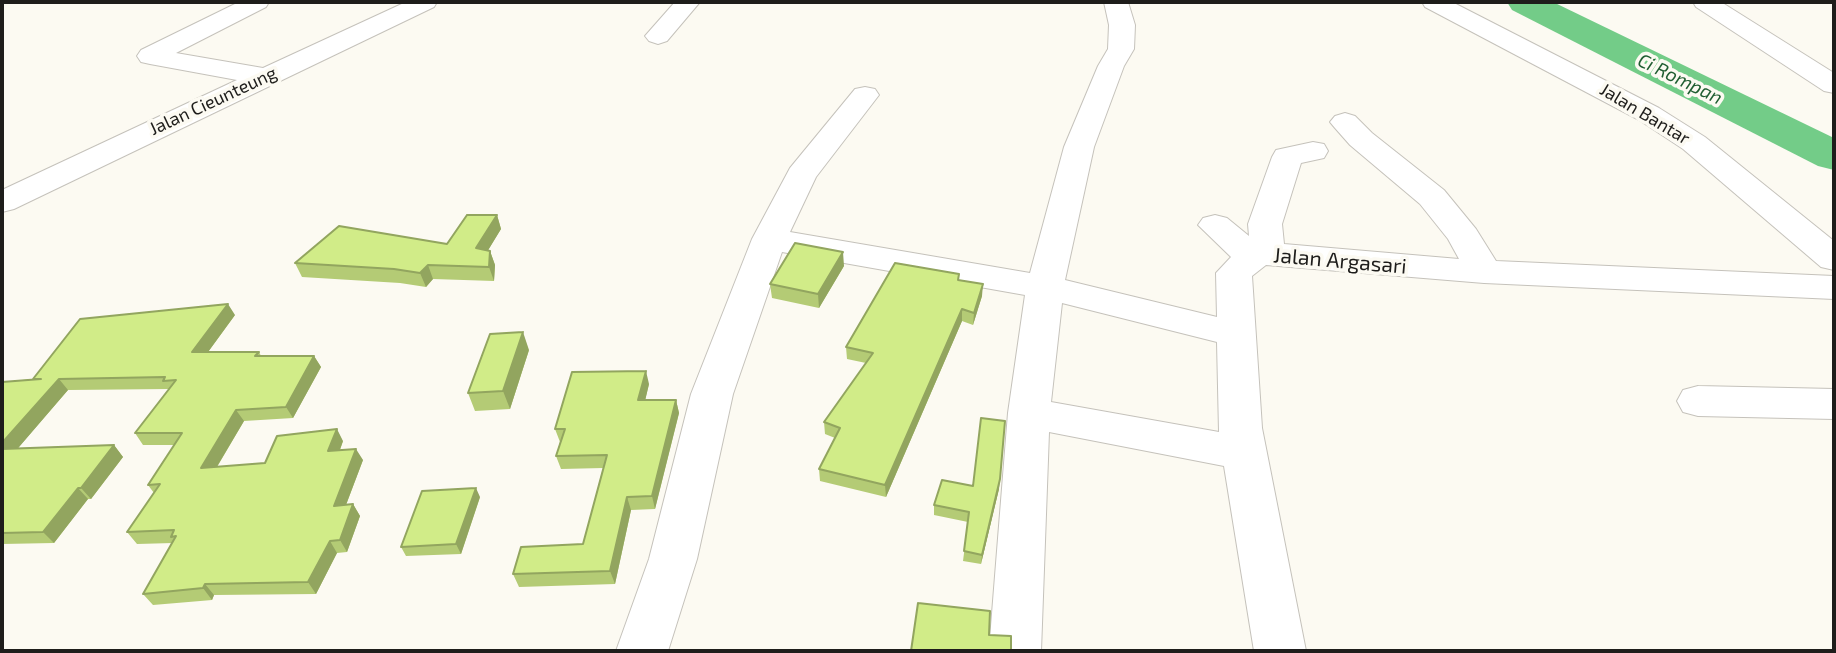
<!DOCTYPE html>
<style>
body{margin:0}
#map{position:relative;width:1836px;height:653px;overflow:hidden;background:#fcfaf2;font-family:"Exo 2",sans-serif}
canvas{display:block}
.frame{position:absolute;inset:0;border:4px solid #1e1d1b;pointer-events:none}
</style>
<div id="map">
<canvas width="1836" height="653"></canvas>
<div class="frame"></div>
</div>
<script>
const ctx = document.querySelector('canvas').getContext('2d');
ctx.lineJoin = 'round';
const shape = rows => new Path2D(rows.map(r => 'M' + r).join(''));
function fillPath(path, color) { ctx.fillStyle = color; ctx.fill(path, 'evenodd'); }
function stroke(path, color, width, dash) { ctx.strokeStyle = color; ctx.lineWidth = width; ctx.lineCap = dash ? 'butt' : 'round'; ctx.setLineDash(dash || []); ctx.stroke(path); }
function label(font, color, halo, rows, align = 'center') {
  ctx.font = font + ' "Exo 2",sans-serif'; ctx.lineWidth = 7; ctx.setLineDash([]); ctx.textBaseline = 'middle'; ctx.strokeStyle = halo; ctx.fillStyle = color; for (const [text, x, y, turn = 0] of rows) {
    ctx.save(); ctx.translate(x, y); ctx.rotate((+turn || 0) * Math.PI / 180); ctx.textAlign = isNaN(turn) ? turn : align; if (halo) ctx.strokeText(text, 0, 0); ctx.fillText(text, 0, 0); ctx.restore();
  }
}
fillPath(shape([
 [1507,2,1553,2,1834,138,1834,170,1818,166,1512,10,1507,2]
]), '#73cc88');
const minor = shape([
 [239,2,269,2,266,7,176,53,263,68,406,2,437,2,434,7,14,209,2,212,2,190,237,80,150,64,141,62,137,56,141,50,239,2],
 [675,2,700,2,667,41,658,44,649,41,645,36,675,2],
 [1104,2,1128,2,1135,25,1134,49,1124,66,1094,147,1065,280,1217,317,1216,273,1231,257,1198,225,1203,218,1215,215,1227,218,1249,236,1248,224,1272,157,1276,150,1313,142,1324,144,1328,151,1324,158,1301,163,1282,224,1284,244,1459,259,1448,239,1420,204,1350,145,1335,128,1330,122,1335,116,1345,113,1355,116,1372,133,1444,190,1476,229,1496,261,1834,276,1834,299,1484,283,1266,265,1252,276,1262,428,1306,651,1254,651,1224,466,1049,432,1041,651,989,651,1008,413,1025,295,782,252,733,394,697,559,668,651,616,651,649,559,691,394,752,239,790,168,855,89,865,87,875,89,879,95,816,177,790,232,1030,273,1064,147,1098,66,1108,49,1109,25,1104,2],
 [1062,303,1217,342,1219,432,1051,402,1062,303],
 [1422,2,1452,2,1659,108,1705,137,1834,241,1834,270,1821,267,1683,149,1639,120,1425,7,1422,2],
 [1693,2,1721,2,1834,73,1834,93,1824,91,1696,7,1693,2],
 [1698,386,1834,389,1834,419,1698,416,1683,412,1677,401,1683,390,1698,386]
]);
stroke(minor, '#c5c2bb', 2);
fillPath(minor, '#fff');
fillPath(shape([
 [497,215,501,229,488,250,490,251,495,265,494,281,433,279,426,287,400,283,302,277,295,263,447,244],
 [844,266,819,308,772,298,770,284],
 [959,274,959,280,982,296,973,325,962,321,886,497,820,481,819,469,835,438,825,434,824,422,866,363,847,359,846,347],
 [235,315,208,352,259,352,261,356,314,356,321,367,293,418,244,421,217,467,265,463,343,441,340,450,363,460,346,505,353,504,360,516,347,552,337,553,316,594,214,595,212,600,153,605,143,594,173,543,137,544,127,532,154,493,148,485,174,445,143,445,135,433,169,389,68,390,18,448,114,445,123,457,91,499,88,499,54,543,2,544,2,382,33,379],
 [529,350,510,409,475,411,468,393],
 [649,384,645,400,676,400,679,413,655,509,631,510,615,584,519,587,513,574,583,544,603,468,561,469,556,456,560,442,555,429],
 [973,486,999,489,981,564,963,561,968,522,934,515,934,505],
 [480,497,461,554,406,556,401,547]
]), '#b4cb75');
fillPath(shape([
 [497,215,501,229,481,262,476,248],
 [490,251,495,265,494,281,489,267],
 [843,252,844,266,819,308,818,294],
 [428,265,433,279,426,287,420,273],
 [983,284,982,296,973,325,974,313],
 [228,304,235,315,200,363,192,352],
 [962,309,962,321,886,497,885,485],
 [523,332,529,350,510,409,503,391],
 [314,356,321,367,293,418,286,407],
 [646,371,649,384,642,414,638,400],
 [59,379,68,390,7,461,2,455,2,443],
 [676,400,679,413,655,509,652,496],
 [236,410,244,421,209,480,201,468],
 [337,429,343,441,335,463,328,451],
 [114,445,123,457,91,499,81,488],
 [356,449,363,460,341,518,334,506],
 [1000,479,999,489,981,564,982,555],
 [78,488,88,499,54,543,43,532],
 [476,488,480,497,461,554,456,544],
 [627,497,631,510,615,584,610,571],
 [353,504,360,516,347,552,340,540],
 [330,541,337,553,316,594,308,582],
 [205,584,214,595,212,600,203,588]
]), '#92a55f');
const building = shape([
 [467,215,497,215,476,248,490,251,489,267,428,265,420,273,394,269,295,263,339,226,447,244,467,215],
 [795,243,843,252,818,294,770,284,795,243],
 [895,263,959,274,958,280,983,284,974,313,962,309,885,485,819,469,840,428,824,422,873,353,846,347,895,263],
 [228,304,192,352,259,352,255,356,314,356,286,407,236,410,201,468,265,463,277,436,337,429,328,451,356,449,334,506,353,504,340,540,330,541,308,582,205,584,203,588,143,594,176,536,171,537,174,530,127,532,160,484,148,485,182,433,135,433,176,380,163,381,165,377,59,379,2,443,2,382,41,379,33,379,80,319,228,304],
 [523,332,503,391,468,393,490,334,523,332],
 [646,371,638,400,676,400,652,496,627,497,610,571,513,574,521,547,583,544,607,455,556,456,565,429,555,429,572,372,646,371],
 [981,418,1005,421,1000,479,982,555,964,551,969,512,934,505,942,480,973,486,981,418],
 [114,445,81,488,78,488,43,532,2,533,2,449,114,445],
 [476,488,456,544,401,547,422,491,476,488],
 [918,603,990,611,989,635,1011,636,1011,651,911,651,918,603]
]);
fillPath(building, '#d1ec88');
stroke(building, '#92a55f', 2);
label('18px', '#1e1d1b', '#fcfaf2', [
 ["Jalan Cieunteung",213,101,-25],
 ["Jalan Bantar",1645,114,31]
]);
label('italic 19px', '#205e32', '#fcfaf2', [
 ["Ci Rompan",1680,79,26]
]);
label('21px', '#1e1d1b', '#fcfaf2', [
 ["Jalan Argasari",1340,261,5]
]);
</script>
